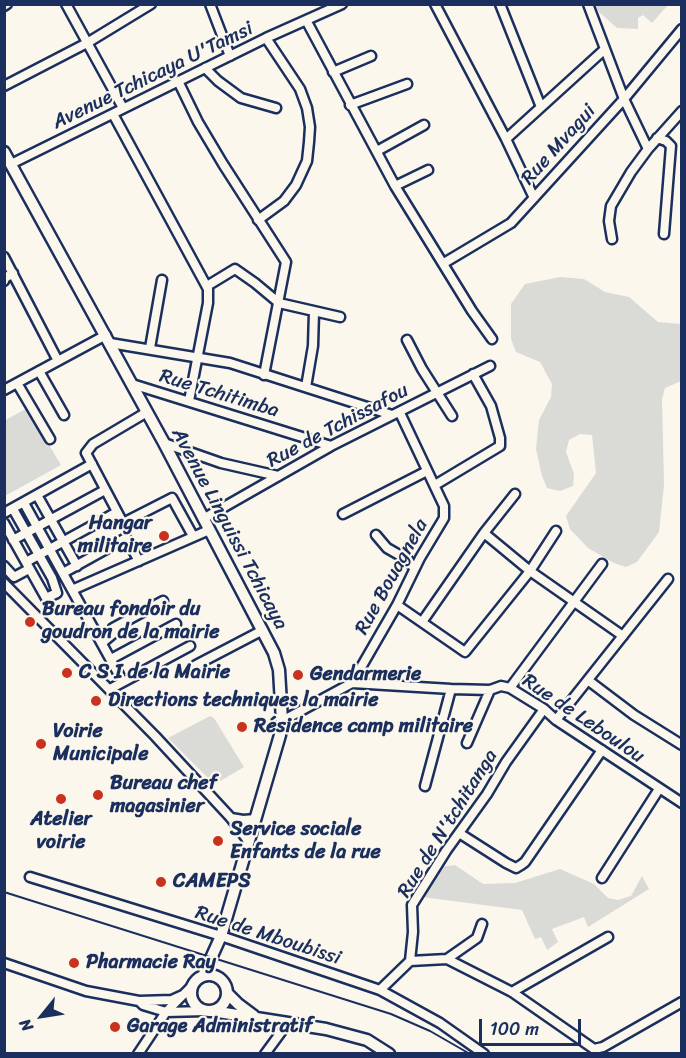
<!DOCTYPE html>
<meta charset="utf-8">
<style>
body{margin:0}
#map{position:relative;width:686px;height:1058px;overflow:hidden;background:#fbf7ec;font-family:Sriracha,sans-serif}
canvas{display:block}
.frame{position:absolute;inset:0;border:6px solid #1b2f5e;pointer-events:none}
.north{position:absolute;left:12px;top:986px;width:60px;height:60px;-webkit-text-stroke:4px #fbf7ec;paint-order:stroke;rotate:240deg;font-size:16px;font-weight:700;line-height:24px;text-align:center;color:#1b2f5e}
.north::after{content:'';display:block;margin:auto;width:21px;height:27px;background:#1b2f5e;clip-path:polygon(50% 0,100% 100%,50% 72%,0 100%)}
.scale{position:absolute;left:479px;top:1019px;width:102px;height:27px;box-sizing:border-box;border:3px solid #1b2f5e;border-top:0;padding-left:8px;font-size:18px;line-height:21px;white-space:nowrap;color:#1b2f5e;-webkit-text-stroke:4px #fbf7ec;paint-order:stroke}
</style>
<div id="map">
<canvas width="686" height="1058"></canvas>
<div class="frame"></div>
<div class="north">N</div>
<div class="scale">100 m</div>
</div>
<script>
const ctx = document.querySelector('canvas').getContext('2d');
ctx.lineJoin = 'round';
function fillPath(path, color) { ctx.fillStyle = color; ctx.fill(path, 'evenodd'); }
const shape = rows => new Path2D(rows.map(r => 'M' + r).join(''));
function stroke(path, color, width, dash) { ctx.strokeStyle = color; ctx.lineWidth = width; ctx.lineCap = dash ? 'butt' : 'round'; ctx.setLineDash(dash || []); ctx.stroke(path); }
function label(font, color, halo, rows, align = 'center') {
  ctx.font = font + ' Sriracha,sans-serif'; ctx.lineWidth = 4.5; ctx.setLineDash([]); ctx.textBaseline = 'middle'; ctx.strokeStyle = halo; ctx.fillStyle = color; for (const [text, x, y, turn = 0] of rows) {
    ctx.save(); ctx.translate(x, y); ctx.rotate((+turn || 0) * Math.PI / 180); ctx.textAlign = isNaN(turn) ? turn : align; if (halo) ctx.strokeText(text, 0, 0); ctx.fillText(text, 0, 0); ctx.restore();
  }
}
fillPath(shape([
 [595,5,668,4,668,5,652,23,643,15,638,18,638,29,617,28,599,12],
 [560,277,584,279,605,292,629,297,658,322,681,324,681,381,665,388,662,399,664,485,659,532,637,562,626,567,614,563,588,548,570,529,566,516,596,473,592,435,580,434,569,440,566,452,574,474,573,486,560,491,547,488,542,476,536,449,539,420,551,397,552,384,540,362,516,352,511,339,511,304,525,284],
 [27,408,61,465,5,496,4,421],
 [210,716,214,718,244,767,217,783,213,783,168,738],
 [455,865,483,884,515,883,560,869,594,884,608,898,618,900,631,896,642,876,649,889,588,927,584,917,552,929,558,942,547,950,541,937,535,939,522,910,422,897,440,867]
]), '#dadad7');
const minor = shape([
 [66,4,123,108],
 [210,4,230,56],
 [435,4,506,139,534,198],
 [500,4,541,107],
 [588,4,624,99,648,149],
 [4,6,7,4],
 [306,20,395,186,472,311,492,339],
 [205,68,218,81,241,98,276,108],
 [333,72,371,56],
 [178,81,198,122,223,164,286,262,264,375],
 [4,86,87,43,151,4],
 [350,105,407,84],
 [113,114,208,289,208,303,189,401],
 [657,138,666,141,671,146,664,234],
 [506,139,605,49],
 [377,151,424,125],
 [11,164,266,38,342,4],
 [395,186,428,170],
 [258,220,284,201,296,185,307,161,309,142,310,127,307,108,300,89,266,38],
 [612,239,609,221,611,206,631,172,648,149,682,111],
 [4,257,58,361],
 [444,263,511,223,624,99,682,29],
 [4,281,5,278,13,273],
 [207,286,235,269,255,283,279,303,340,317],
 [407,340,422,369,452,416],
 [110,343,230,363,392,415],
 [150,348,162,280],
 [39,371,64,415],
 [17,383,50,439],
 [132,384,331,446],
 [306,387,313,346,314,312],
 [4,390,106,335],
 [147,412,93,444,86,453,123,523,172,498,193,536],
 [164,443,221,463,278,476],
 [435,485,500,446,500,438,491,406,473,374],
 [37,495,77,566],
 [24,503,123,682],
 [4,513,92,464],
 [343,514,427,471],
 [203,519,331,446,490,366],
 [4,523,46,598,57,593,52,578,13,509],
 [484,533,530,571,623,636],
 [376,535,387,548,408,560,414,568],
 [13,540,105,490],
 [26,562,117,512],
 [4,566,14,577,29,569],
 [63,573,126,538,139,561],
 [4,583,155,736,231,818,249,842],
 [72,590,209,530],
 [397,605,465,652,530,571,556,531],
 [422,622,484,533,515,494],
 [102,643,114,633,113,628,163,601],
 [111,659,176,624],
 [196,665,263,630],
 [589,681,634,715,682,745],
 [352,683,451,689,490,690,501,686,510,688,544,709,556,720,682,803],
 [510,688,602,564],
 [110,689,190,646],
 [556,720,668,579],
 [282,721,352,683,397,605,420,558,444,518,444,506,400,413],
 [467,743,490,690],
 [425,786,451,689],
 [231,818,243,820,256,819],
 [459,833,506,863,516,868,521,865,525,862,602,750],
 [30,877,221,936,380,990,440,1023,484,1054],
 [602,878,659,789],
 [447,959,477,938,482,924],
 [410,961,447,959,512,992,594,1049,603,1047,682,1002],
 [4,963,86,991,139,1001,143,1005,166,1012,206,1011],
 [380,990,410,961,413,932,412,905,446,851,487,794,506,762,544,709],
 [512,992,608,937],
 [139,1001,172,1000,183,995,193,985],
 [138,1054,166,1012,183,995],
 [265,1054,287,1024]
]);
const major = shape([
 [4,152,164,443,274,653,279,670,282,721,280,735,221,936,203,976],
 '191 993a18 18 0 1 1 36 0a18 18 0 1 1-36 0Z',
 [227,993,238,1004,254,1016],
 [212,1011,326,1029,367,1040,389,1054]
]);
stroke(minor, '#1b2f5e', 13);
stroke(major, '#1b2f5e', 15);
stroke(minor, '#fbf7ec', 8);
stroke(major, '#fbf7ec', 10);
stroke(shape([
 [4,892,391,1014,430,1031,470,1054]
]), '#1b2f5e', 2);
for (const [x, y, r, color] of [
 [164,536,6,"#c8321e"],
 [30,622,6,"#c8321e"],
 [67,673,6,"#c8321e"],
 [298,675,6,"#c8321e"],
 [96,701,6,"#c8321e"],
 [242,727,6,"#c8321e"],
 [41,744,6,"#c8321e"],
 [98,795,6,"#c8321e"],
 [61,799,6,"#c8321e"],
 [218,841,6,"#c8321e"],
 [161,882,6,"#c8321e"],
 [74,963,6,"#c8321e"],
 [115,1027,6,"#c8321e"]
]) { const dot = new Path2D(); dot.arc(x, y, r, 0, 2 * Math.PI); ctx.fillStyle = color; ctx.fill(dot); stroke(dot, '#fbf7ec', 2); }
label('20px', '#1b2f5e', '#fbf7ec', [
 ["Avenue Tchicaya U'Tamsi",153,76,-26],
 ["Rue Mvagui",559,145,-48],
 ["Rue Tchitimba",219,394,17],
 ["Rue de Tchissafou",338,426,-28],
 ["Avenue Linguissi Tchicaya",229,529,62],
 ["Rue Bouagnela",392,577,-61],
 ["Rue de Leboulou",583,719,34],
 ["Rue de N'tchitanga",448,824,-58],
 ["Rue de Mboubissi",268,936,18]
]);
label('bold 20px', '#1b2f5e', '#fbf7ec', [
 ["Hangar",152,524,"right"],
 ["militaire",152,547,"right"],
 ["Bureau fondoir du",42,610],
 ["goudron de la mairie",42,633],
 ["C S I de la Mairie",79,673],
 ["Gendarmerie",310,675],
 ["Directions techniques la mairie",108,701],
 ["Résidence camp militaire",254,727],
 ["Voirie",53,732],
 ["Municipale",53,755],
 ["Bureau chef",110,784],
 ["magasinier",110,807],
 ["Atelier",61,820,"center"],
 ["voirie",61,843,"center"],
 ["Service sociale",230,830],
 ["Enfants de la rue",230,853],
 ["CAMEPS",173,882],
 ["Pharmacie Ray",86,963],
 ["Garage Administratif",127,1027]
], 'left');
</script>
